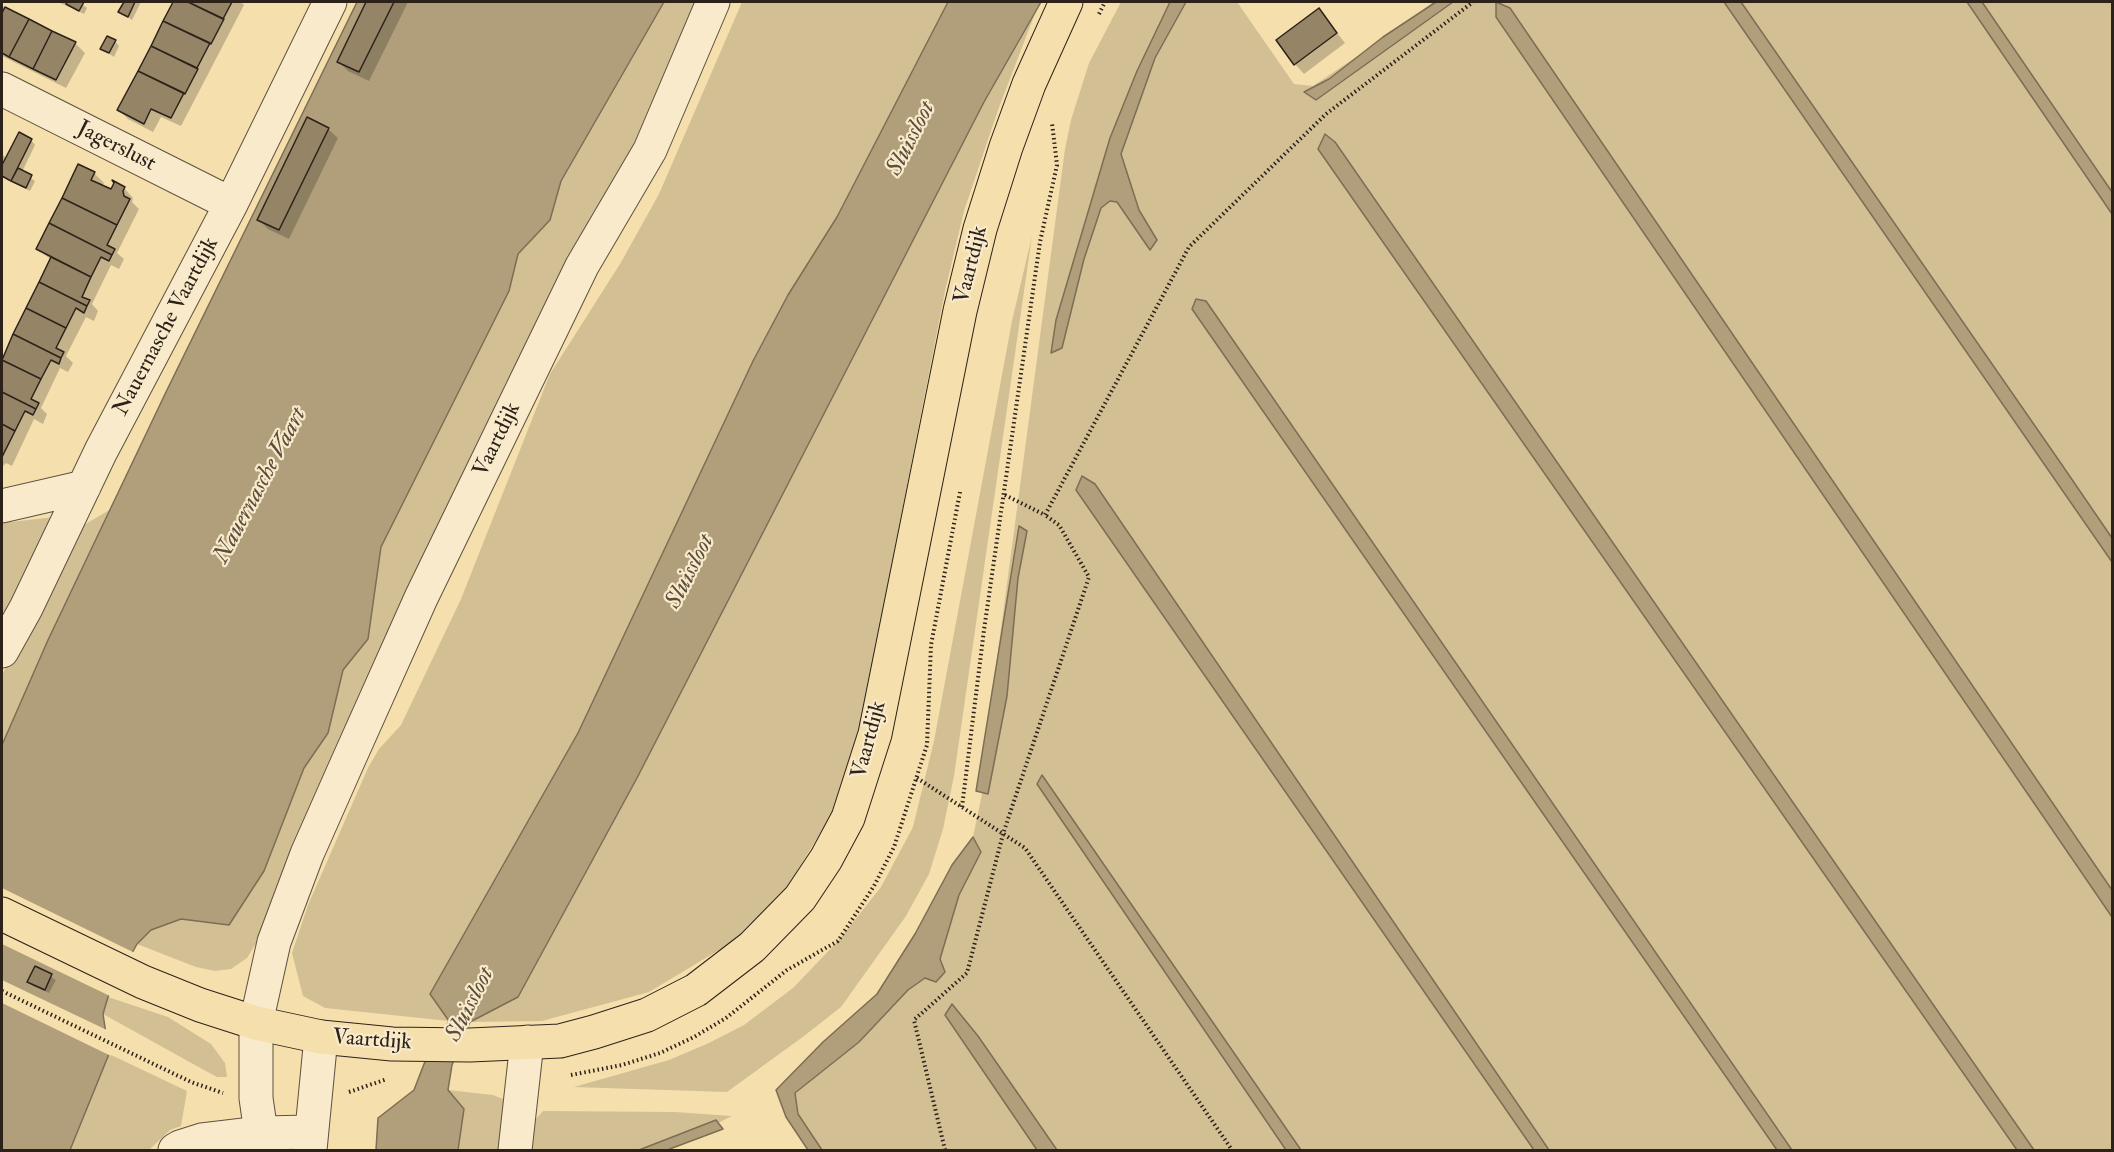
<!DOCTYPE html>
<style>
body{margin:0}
#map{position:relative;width:2114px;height:1152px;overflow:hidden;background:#f5dfad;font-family:"IM FELL Double Pica",serif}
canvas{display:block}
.frame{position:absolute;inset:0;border:3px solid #2c221a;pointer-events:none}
</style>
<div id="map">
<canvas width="2114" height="1152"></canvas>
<div class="frame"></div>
</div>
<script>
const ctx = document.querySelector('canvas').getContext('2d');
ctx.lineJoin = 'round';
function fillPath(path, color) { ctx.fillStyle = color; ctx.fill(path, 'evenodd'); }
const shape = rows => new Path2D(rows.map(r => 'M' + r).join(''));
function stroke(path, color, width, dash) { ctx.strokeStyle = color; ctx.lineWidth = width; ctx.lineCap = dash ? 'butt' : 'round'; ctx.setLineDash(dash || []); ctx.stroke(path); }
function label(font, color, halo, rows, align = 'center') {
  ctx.font = font + ' "IM FELL Double Pica",serif'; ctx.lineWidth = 4.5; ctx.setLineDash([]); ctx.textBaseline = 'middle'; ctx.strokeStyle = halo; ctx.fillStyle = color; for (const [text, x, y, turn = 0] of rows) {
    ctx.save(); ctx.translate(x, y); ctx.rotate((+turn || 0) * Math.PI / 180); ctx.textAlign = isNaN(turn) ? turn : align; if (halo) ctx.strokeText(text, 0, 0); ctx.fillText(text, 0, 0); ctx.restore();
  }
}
fillPath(shape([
 [664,2,708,2,555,298,505,384,419,584,258,940,247,958,231,969,215,971,196,967,137,944,151,930,181,919,229,925,264,871,304,768,328,733,343,670,368,639,381,547,509,291,518,254,550,220,561,181],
 [742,2,948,2,837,217,788,295,753,361,578,733,449,1021,325,1008,303,996,292,953,308,905,368,768,379,749,401,725,461,599,550,374,620,264,659,194],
 [1121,2,1237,2,1294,84,1313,86,1408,22,1433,2,1496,2,1496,18,2112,917,2112,1150,2034,1150,1335,142,1325,135,1318,149,2017,1150,1793,1150,1206,301,1196,299,1192,309,1777,1150,1549,1150,1095,484,1082,477,1076,490,1534,1150,1057,1150,978,1036,952,1005,945,1015,1037,1150,822,1150,798,1114,795,1094,859,1042,908,990,925,978,945,972,940,959,959,895,981,852,973,837,983,789,988,726,1065,149,1071,120,1089,63],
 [1497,2,1724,2,2112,562,2112,890,1510,8],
 [1741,2,1967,2,2112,214,2112,538],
 [1982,2,2112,2,2112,192],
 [1036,11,998,110,964,211,945,291,858,737,831,815,788,886,734,941,649,992,542,1021,470,1022,518,997,637,778,984,102],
 [1032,236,954,776,943,829,929,874,906,916,841,1007,804,1036,727,1092,574,1087,669,1060,709,1043,744,1025,793,988,838,941,881,887,913,827,934,741,1012,321],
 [111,509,48,640,2,745,2,675,79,528],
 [54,517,2,625,2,523],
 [108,997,168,1017,211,1044,225,1063,227,1077,217,1077,204,1070,103,1014],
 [109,1054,187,1091,181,1126,170,1130,149,1150,70,1150],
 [448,1090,493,1095,503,1099,501,1150,458,1150,464,1109],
 [543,1111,675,1112,732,1116,718,1123,715,1120,639,1150,530,1150,535,1120]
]), '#d3bf94');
const water = shape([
 [357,2,664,2,561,181,550,220,518,254,509,291,381,547,368,639,343,670,328,733,304,768,264,871,229,925,181,919,151,930,137,944,108,997,103,1014,109,1054,70,1150,2,1150,2,745,48,640,166,392,357,2],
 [948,2,1041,2,984,102,637,778,518,997,470,1022,452,1065,448,1090,464,1109,458,1150,376,1150,378,1118,414,1090,424,1064,449,1021,430,994,578,733,753,361,788,295,837,217,948,2],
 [1170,2,1186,2,1155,58,1121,154,1139,210,1157,240,1150,250,1117,202,1110,201,1101,208,1084,259,1062,348,1051,353,1056,320,1110,138,1137,71,1170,2],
 [1436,2,1453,2,1316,100,1304,92,1329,79,1383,37,1436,2],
 [1496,2,1510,8,2112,890,2112,917,1496,17,1496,2],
 [1724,2,1741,2,2060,462,2112,538,2112,562,1724,2],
 [1967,2,1982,2,2112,192,2112,214,1967,2],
 [1325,134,1335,142,2034,1150,2017,1150,1318,149,1325,134],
 [1196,299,1206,301,1792,1150,1777,1150,1192,309,1196,299],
 [1082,476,1095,484,1549,1150,1534,1150,1076,490,1082,476],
 [1019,526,1027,531,1018,578,1007,696,988,794,976,791,1019,526],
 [1042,775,1301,1150,1286,1150,1037,784,1042,775],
 [973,837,981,852,959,895,940,959,945,972,936,982,925,978,908,990,859,1042,795,1093,798,1114,822,1150,808,1150,786,1117,776,1090,823,1042,877,994,915,934,952,865,973,837],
 [952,1004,978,1036,1057,1150,1037,1150,945,1015,952,1004],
 [716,1120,723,1129,667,1150,639,1150,716,1120]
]);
fillPath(water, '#b19f7b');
stroke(water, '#7c6d54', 1.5);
fillPath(shape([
 [2,888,135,953,112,997,2,944],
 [2,980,109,1031,111,1056,2,1003]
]), '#f5dfad');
fillPath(shape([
 [58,2,79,2,87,8,84,14],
 [126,2,141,2,132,20,120,12],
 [175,2,241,2,244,5,181,126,161,117,153,132,128,119,119,110],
 [368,2,408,2,369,81,348,71,338,61],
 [2,6,75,43,85,53,66,88,2,56],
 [1319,10,1345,43,1304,74,1295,64],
 [115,41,119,46,114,57,102,49],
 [328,129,338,138,289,239,268,229,259,220],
 [31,140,35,145,22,172,35,181,30,191,2,177,2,154,7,159],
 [94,173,104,183,102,186,112,191,124,188,133,198,132,202,139,209,117,253,124,259,119,269,111,265,92,304,98,311,94,321,86,317,66,356,73,363,68,372,60,368,41,408,47,414,43,424,34,419,12,466,6,463,2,467,2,360,51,260,38,249],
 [35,968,56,980,49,993,33,986,29,981]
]), '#0003');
const building = shape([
 [67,2,84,2,79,11,66,4,67,2],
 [124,2,135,2,128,17,118,12,124,2],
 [173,2,188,2,224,19,211,44,163,21,173,2],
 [188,2,232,2,223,19,188,2],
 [366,2,394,2,359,72,337,62,366,2],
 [5,7,29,19,9,57,2,53,2,13,5,7],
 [1319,8,1337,33,1294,65,1276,40,1319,8],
 [29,19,52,31,33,69,9,57,29,19],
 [163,21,210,43,197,68,151,46,163,21],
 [52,31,76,42,56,80,33,69,52,31],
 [107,36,116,40,109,53,100,49,107,36],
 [151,46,198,69,185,94,138,71,151,46],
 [138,71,184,93,171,118,151,109,144,124,117,110,138,71],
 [307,117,329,128,279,230,257,220,307,117],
 [19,132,32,139,11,181,2,176,2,165,19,132],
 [78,164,95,172,91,180,111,189,114,183,112,180,125,187,123,191,124,196,130,199,117,225,62,198,78,164],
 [18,168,32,175,26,188,11,181,18,168],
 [62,198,117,225,107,245,115,249,112,255,49,223,62,198],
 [49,223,112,255,109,261,101,257,91,277,36,249,49,223],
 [51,257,91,277,82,297,90,300,87,306,39,282,51,257],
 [39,282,87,306,84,313,76,308,66,328,26,308,39,282],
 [26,308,66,328,56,348,64,352,61,358,13,334,26,308],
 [13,334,61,358,59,364,51,360,41,379,2,360,13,334],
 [2,360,41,379,31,399,39,403,36,409,2,392,2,360],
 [2,392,36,409,33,415,25,411,15,431,2,424,2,392],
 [2,424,15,431,2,457,2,424],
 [35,966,52,974,45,990,27,982,35,966]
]);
fillPath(building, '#958466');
stroke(building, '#2c221a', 1.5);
const minor = shape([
 [2,89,231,204],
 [2,506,84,487],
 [2,651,26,608,101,451,231,204,330,2],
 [256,1023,274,942,307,854,345,768,421,598,582,266,650,150,713,2],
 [175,1150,180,1147,202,1140,261,1133,311,1132],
 [515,1150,527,1042]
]);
const tertiary = shape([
 [256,1023,256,1098,261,1133,266,1150],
 [310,1150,321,1037]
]);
const primary = shape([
 [2,914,143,982,200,1005,256,1023,321,1037,392,1044,470,1045,560,1041,594,1032,647,1015,696,990,752,947,800,898,826,859,848,818,875,734,960,311,980,229,1006,147,1029,84,1066,2]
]);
stroke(minor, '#5e513f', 35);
stroke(tertiary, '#5e513f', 35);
stroke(primary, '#2c221a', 35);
stroke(shape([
 [1099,14,1105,2],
 [1005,495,1045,515,1189,247,1326,114,1473,2],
 [917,778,1025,848,1232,1150],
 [962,807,984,630,1040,242,1057,165,1052,123],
 [2,991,191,1082,223,1093],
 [571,1075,622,1065,660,1053,694,1037,726,1018,787,970,838,941,874,886,894,847,927,745,931,645,960,492],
 [349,1092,387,1079],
 [945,1150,914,1020,967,973,1003,834,1089,577,1059,525,1045,515]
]), '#2c221a', 4, [1.5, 3]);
stroke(minor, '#f8eaca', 33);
stroke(tertiary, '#f8eaca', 33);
stroke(primary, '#f5dfad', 33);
label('22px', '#2c221a', '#f8eaca', [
 ["Jagerslust",116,147,27],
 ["Vaartdijk",972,265,-76],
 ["Nauernasche Vaartdijk",167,327,-62],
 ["Vaartdijk",498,440,-64],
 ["Vaartdijk",870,740,-75],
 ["Vaartdijk",372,1041,4]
]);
label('italic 24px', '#5b4e3c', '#f8eaca', [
 ["Sluissloot",912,139,-63],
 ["Nauernasche Vaart",261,486,-62],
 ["Sluissloot",691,572,-63],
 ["Sluissloot",471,1005,-63]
]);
</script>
